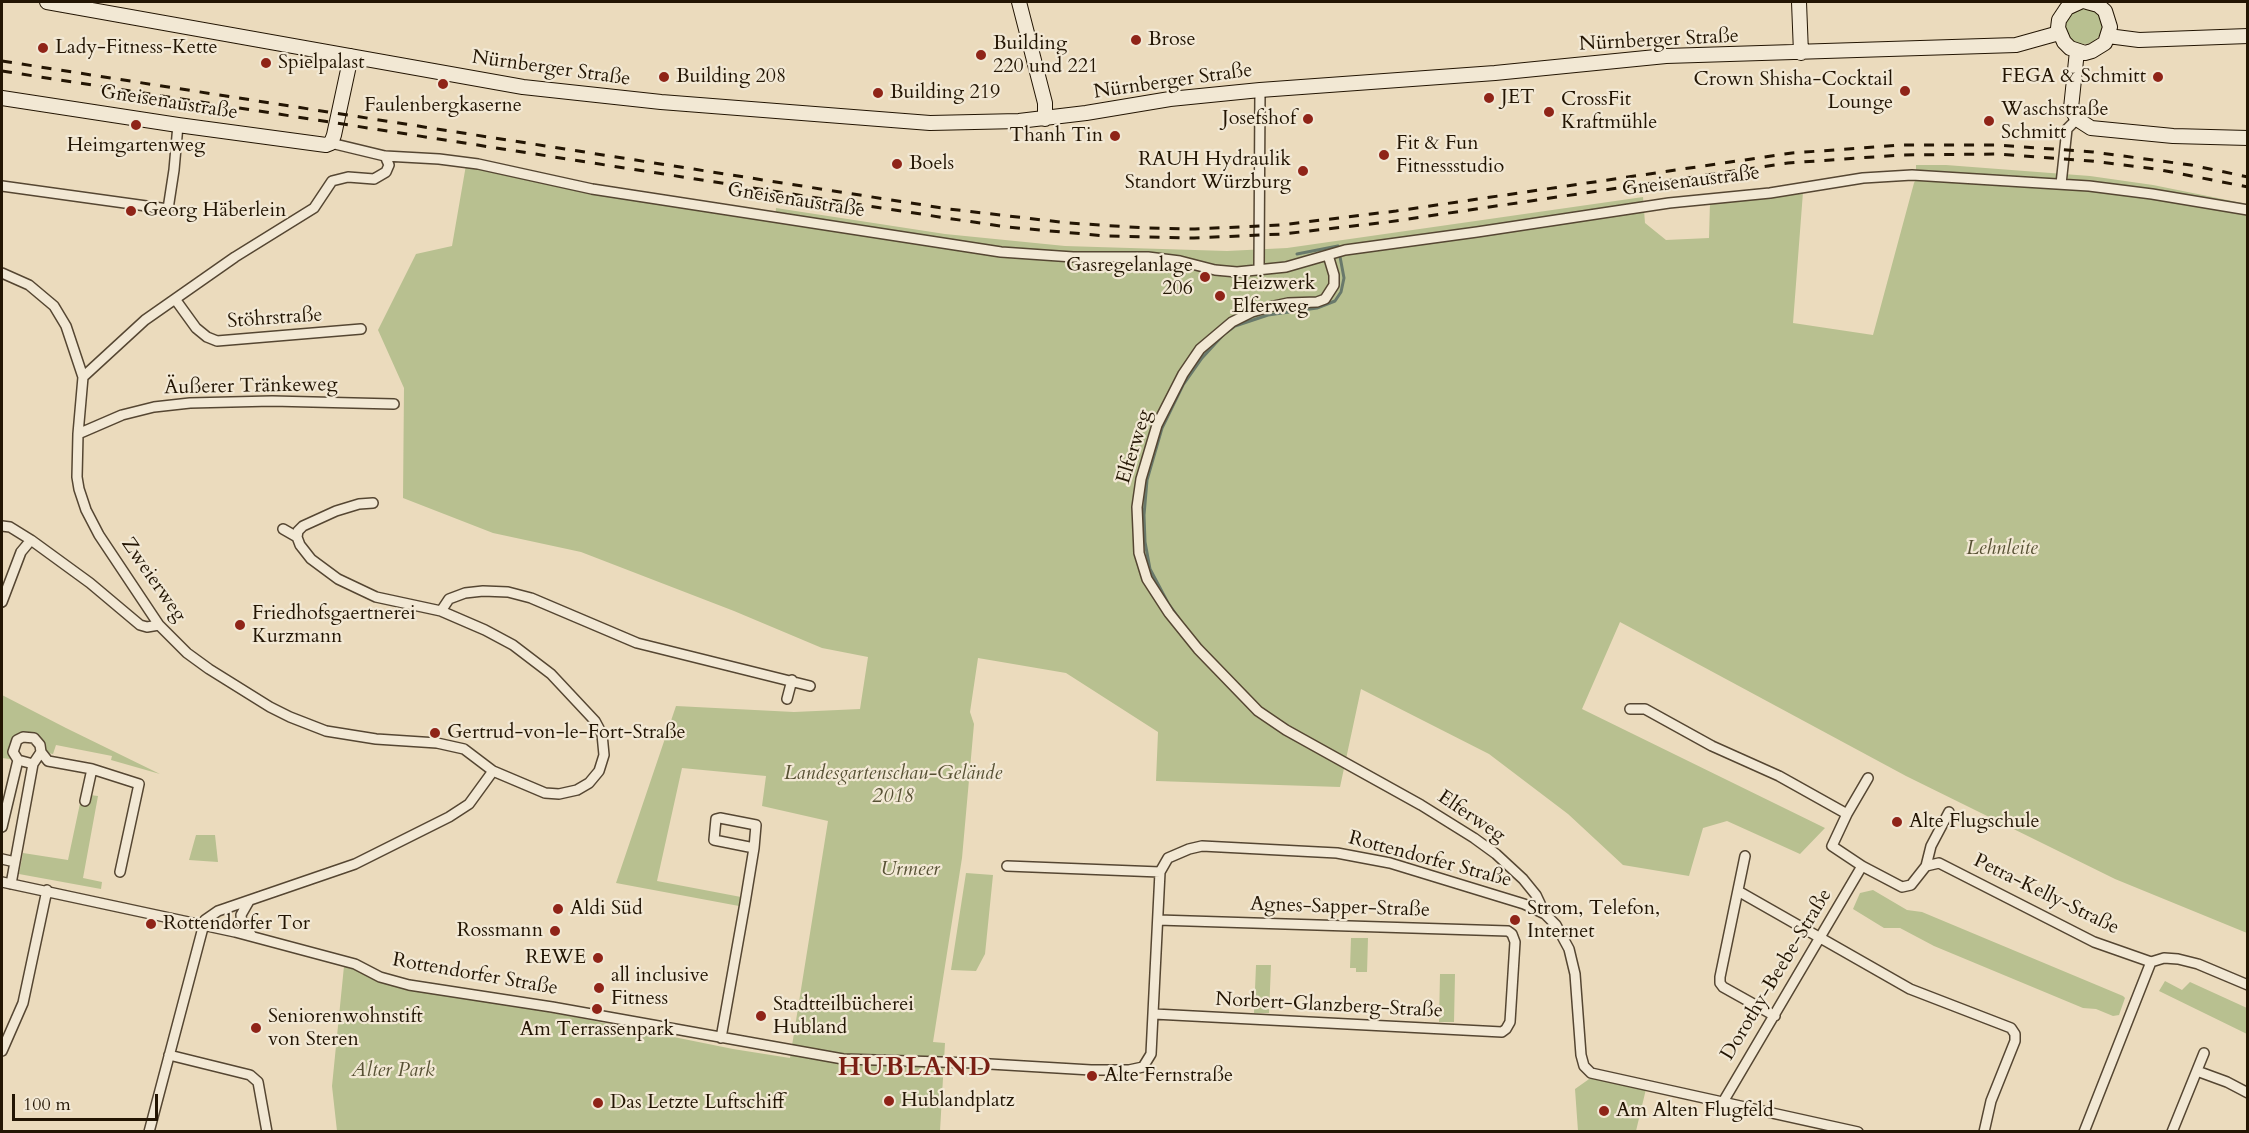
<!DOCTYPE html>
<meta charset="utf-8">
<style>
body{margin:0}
#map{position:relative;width:2249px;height:1133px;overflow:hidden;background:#ebdbbd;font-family:Cardo,serif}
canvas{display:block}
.frame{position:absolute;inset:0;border:3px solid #231503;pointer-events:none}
.scale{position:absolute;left:12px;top:1094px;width:146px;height:27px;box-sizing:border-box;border:3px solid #231503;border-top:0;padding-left:8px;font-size:18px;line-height:21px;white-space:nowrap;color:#231503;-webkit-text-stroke:4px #f2e8d4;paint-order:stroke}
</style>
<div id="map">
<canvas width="2249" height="1133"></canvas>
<div class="frame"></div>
<div class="scale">100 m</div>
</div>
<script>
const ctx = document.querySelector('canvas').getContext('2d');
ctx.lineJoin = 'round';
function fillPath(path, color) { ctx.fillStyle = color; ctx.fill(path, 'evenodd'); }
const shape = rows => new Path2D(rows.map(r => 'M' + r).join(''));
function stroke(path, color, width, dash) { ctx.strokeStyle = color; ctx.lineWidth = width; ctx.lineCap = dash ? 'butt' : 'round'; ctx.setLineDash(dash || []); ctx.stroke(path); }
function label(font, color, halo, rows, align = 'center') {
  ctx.font = font + ' Cardo,serif'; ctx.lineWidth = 4.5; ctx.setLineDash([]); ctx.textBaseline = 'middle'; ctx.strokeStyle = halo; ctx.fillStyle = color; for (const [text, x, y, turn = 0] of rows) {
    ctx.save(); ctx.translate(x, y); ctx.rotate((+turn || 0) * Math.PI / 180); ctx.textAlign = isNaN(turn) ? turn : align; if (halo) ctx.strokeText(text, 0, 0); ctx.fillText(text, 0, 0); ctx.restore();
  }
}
fillPath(shape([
 '2066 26a18 18 0 1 1 36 0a18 18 0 1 1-36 0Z',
 [466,165,644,202,775,221,776,208,945,234,1065,246,1227,251,1287,248,1643,197,1645,223,1666,240,1709,238,1710,202,1803,192,1793,323,1873,335,1914,183,1916,179,1916,165,1946,165,2090,176,2153,185,2247,204,2247,933,2115,879,1906,776,1620,622,1582,709,1825,828,1800,854,1727,821,1703,828,1689,876,1623,865,1568,814,1489,754,1361,689,1340,787,1156,781,1158,732,1066,673,978,658,970,712,974,724,962,858,933,1042,945,1043,940,1131,337,1131,332,1086,344,966,390,983,570,1016,733,1049,790,1058,828,821,762,806,766,776,682,768,657,881,741,897,739,906,616,883,676,706,794,712,860,709,868,657,822,648,734,611,581,552,493,533,403,498,404,388,378,330,416,254,452,246],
 [2,695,66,728,160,774,111,760,112,756,56,745,53,754,41,752,34,738,17,740,17,760,2,758],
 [82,794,98,796,83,878,102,882,101,889,19,874,23,853,68,860],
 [196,835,215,835,218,862,189,860],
 [966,873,993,875,985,954,976,971,951,970],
 [1873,890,1907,910,1922,912,2123,996,2125,998,2119,1015,2113,1016,2096,1009,2083,1008,1934,946,1900,928,1884,928,1853,909,1860,893],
 [1351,938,1368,938,1367,972,1356,972,1356,968,1350,968],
 [1256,965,1271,965,1269,1013,1254,1013],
 [1440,974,1455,974,1454,1022,1439,1022],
 [2165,981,2182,990,2190,982,2247,1008,2247,1034,2159,991],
 [1592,1077,1646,1089,1636,1131,1578,1131,1575,1089]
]), '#b8c090');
stroke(shape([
 [1180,620,1168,603,1150,569,1145,542,1144,515,1147,480,1162,428,1183,385,1202,358,1224,334,1235,326,1268,315,1317,308,1335,301,1341,292,1344,278,1338,246,1297,254]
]), '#69796b', 3);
const street = shape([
 [331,143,385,156,439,159,478,164,592,189,1001,252,1073,257,1148,257,1180,261,1215,270,1237,272,1286,267,1345,250,1477,232,1669,203,1770,193,1863,178,1912,175,2089,186,2152,194,2248,210],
 [2061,184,2067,129,2077,119],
 [2,186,168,209,174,170,178,125],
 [1328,255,1334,275,1334,285,1325,299,1317,302,1288,303,1269,307,1252,312,1232,322,1200,349,1183,374,1157,425,1141,479,1137,507,1139,553,1147,579,1169,613,1198,649,1258,711,1286,730,1421,805,1474,838,1496,854,1523,879,1536,895,1545,914],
 [1259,269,1260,90],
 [2,273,29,285,54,306,66,326,83,377],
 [175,299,196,328,207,337,217,341,361,329],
 [78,434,122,415,154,407,190,403,272,401,394,404],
 [373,503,359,504,336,511,303,526,298,531,297,537,300,545,311,559,338,579,376,597,441,611,485,630,513,645,551,674,595,721,602,734,604,755,599,771,589,783,577,790,559,794,545,793,493,771,464,749,437,743,376,739,326,731,290,717,270,707,209,669,187,653,159,625,99,535,86,510,79,489,77,477,78,434,83,377,145,320,235,257,314,208,332,181,348,177,374,179,386,172,389,165,385,156],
 [2,526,10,527,31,540,90,583,140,625,147,627,159,625],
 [283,529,297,537],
 [2,602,21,552,31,540],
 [441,611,449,599,465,593,483,591,508,592,531,598,637,643,810,686],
 [787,699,792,680],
 [1630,709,1645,709,1712,746,1779,776,1847,814,1832,846,1862,866,1902,887,1911,885,1926,866,1939,863,2094,942,2151,962],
 [41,752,48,761,92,769,139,784,120,872],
 [85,801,92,769],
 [1847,814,1868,778],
 [2,827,18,760],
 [1745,856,1720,977,1720,983,1723,987,1775,1016],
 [2,859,15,862,11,884],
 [15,862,33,764,41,752,40,745,34,738,23,737,17,740,13,752,18,760,33,764],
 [1007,866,1160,872],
 [1926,866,1931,846,1949,812],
 [2,882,235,932,355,964,380,977,409,985,552,1007,843,1059,973,1063,1091,1070,1129,1070,1143,1067,1151,1054,1160,872,1168,858,1189,849,1202,846,1337,853,1390,863,1524,904,1545,914,1556,925,1569,949,1575,974,1581,1055,1584,1066,1591,1073,1858,1132],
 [1738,891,1910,989,2011,1028,2015,1034,2015,1041,1991,1101,1984,1132],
 [249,901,241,915,242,924,252,936],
 [2151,962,2164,958,2178,959,2198,964,2248,985],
 [1154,1014,1502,1032,1506,1029,1510,1022,1515,942,1512,934,1508,931,1158,920],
 [721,1038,745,903,754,848,756,825,720,818,716,819,714,840,754,848],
 [2,1051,23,1003,47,890],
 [169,1055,250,1075,258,1082,267,1132],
 [2197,1071,2227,1082,2248,1093],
 [1723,1102,1862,866],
 [149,1132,205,920,218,911,355,864,449,817,469,804,493,771],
 [2084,1132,2151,962],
 [2172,1132,2204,1053]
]);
const secondary = shape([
 [47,2,523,87,661,102,930,123,1019,121,1086,113,1170,99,1260,90,1495,73,1666,56,2016,45,2059,33],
 [1019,2,1045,103,1045,119],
 [1799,2,1801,53],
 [2080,2,2067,8,2059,20,2058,28,2064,42,2070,48,2085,53,2092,51,2105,43,2110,27,2105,11,2098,5,2087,2],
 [2108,36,2139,40,2248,36],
 [2077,51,2071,108,2077,119,2091,128,2173,136,2248,138],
 [2,98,178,125,326,145,331,143,334,135,351,56]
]);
stroke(street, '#554632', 12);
stroke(secondary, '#231503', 16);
stroke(street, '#f2e8d4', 9);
stroke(secondary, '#f2e8d4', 14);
stroke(shape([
 [2,61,949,209,1068,223,1147,228,1195,229,1281,225,1396,211,1792,153,1902,145,1998,145,2093,152,2191,165,2248,177],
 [2,71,946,218,1007,227,1106,236,1194,238,1283,234,1388,222,1788,163,1901,155,1997,154,2091,161,2156,169,2248,187]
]), '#231503', 3, [10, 10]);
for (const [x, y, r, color] of [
 [1136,40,6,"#8f2418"],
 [43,48,6,"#8f2418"],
 [981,55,6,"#8f2418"],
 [266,63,6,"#8f2418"],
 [664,77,6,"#8f2418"],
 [2158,77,6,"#8f2418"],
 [443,84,6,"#8f2418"],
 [1905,91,6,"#8f2418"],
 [878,93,6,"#8f2418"],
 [1489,98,6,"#8f2418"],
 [1549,112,6,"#8f2418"],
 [1308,119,6,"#8f2418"],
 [1989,121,6,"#8f2418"],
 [136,125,6,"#8f2418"],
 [1115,136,6,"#8f2418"],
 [1384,155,6,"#8f2418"],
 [897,164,6,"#8f2418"],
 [1303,171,6,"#8f2418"],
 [131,211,6,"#8f2418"],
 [1205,277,6,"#8f2418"],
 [1220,296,6,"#8f2418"],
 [240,625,6,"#8f2418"],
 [435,733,6,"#8f2418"],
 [1897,822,6,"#8f2418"],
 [558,909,6,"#8f2418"],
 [1515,920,6,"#8f2418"],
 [151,924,6,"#8f2418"],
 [555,931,6,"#8f2418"],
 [598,958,6,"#8f2418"],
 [599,988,6,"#8f2418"],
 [597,1009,6,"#8f2418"],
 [761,1016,6,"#8f2418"],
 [256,1028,6,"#8f2418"],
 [1092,1076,6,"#8f2418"],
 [889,1101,6,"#8f2418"],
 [598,1103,6,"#8f2418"],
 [1604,1111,6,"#8f2418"]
]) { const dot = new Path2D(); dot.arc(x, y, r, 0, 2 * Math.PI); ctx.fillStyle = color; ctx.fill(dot); stroke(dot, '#f2e8d4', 2); }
label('20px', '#231503', '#f2e8d4', [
 ["Brose",1148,40],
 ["Building",993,44],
 ["220 und 221",993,67],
 ["Lady-Fitness-Kette",55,48],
 ["Spielpalast",278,63],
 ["Building 208",676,77],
 ["FEGA & Schmitt",2146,77,"right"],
 ["Crown Shisha-Cocktail",1893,80,"right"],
 ["Lounge",1893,103,"right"],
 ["Building 219",890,93],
 ["JET",1501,98],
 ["CrossFit",1561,100],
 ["Kraftmühle",1561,123],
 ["Faulenbergkaserne",443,106,"center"],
 ["Waschstraße",2001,110],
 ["Schmitt",2001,133],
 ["Josefshof",1296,119,"right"],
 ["Thanh Tin",1103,136,"right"],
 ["Fit & Fun",1396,144],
 ["Fitnessstudio",1396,167],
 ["Heimgartenweg",136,146,"center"],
 ["RAUH Hydraulik",1291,160,"right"],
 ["Standort Würzburg",1291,183,"right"],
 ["Boels",909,164],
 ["Georg Häberlein",143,211],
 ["Gasregelanlage",1193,266,"right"],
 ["206",1193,289,"right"],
 ["Heizwerk",1232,284],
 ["Elferweg",1232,307],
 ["Friedhofsgaertnerei",252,614],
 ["Kurzmann",252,637],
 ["Gertrud-von-le-Fort-Straße",447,733],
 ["Alte Flugschule",1909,822],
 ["Aldi Süd",570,909],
 ["Strom, Telefon,",1527,909],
 ["Internet",1527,932],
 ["Rottendorfer Tor",163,924],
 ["Rossmann",543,931,"right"],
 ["REWE",586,958,"right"],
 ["all inclusive",611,976],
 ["Fitness",611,999],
 ["Stadtteilbücherei",773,1005],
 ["Hubland",773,1028],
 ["Seniorenwohnstift",268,1017],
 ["von Steren",268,1040],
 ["Am Terrassenpark",597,1030,"center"],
 ["Alte Fernstraße",1104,1076],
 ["Hublandplatz",901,1101],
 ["Das Letzte Luftschiff",610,1103],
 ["Am Alten Flugfeld",1616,1111]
], 'left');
label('20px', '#231503', '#f2e8d4', [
 ["Nürnberger Straße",1659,41,-3],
 ["Nürnberger Straße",551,69,8],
 ["Nürnberger Straße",1173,82,-8],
 ["Gneisenaustraße",169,103,9],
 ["Gneisenaustraße",1691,182,-7],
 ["Gneisenaustraße",796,201,9],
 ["Stöhrstraße",275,319,-4],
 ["Äußerer Tränkeweg",251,387,-1],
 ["Elferweg",1135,447,-73],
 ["Zweierweg",153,580,55],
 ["Elferweg",1471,817,34],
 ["Rottendorfer Straße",1430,860,15],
 ["Petra-Kelly-Straße",2046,895,26],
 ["Agnes-Sapper-Straße",1340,908,2],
 ["Rottendorfer Straße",475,975,10],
 ["Dorothy-Beebe-Straße",1777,975,-59],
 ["Norbert-Glanzberg-Straße",1329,1006,3]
]);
label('italic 20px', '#575134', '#f2e8d4', [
 ["Lehnleite",2002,549],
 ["Landesgartenschau-Gelände",893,774],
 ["2018",893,797],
 ["Urmeer",910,870],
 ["Alter Park",393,1071]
]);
ctx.letterSpacing = '1.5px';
label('bold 26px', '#7a1f14', '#f2e8d4', [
 ["HUBLAND",915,1069]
]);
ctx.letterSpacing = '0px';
</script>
